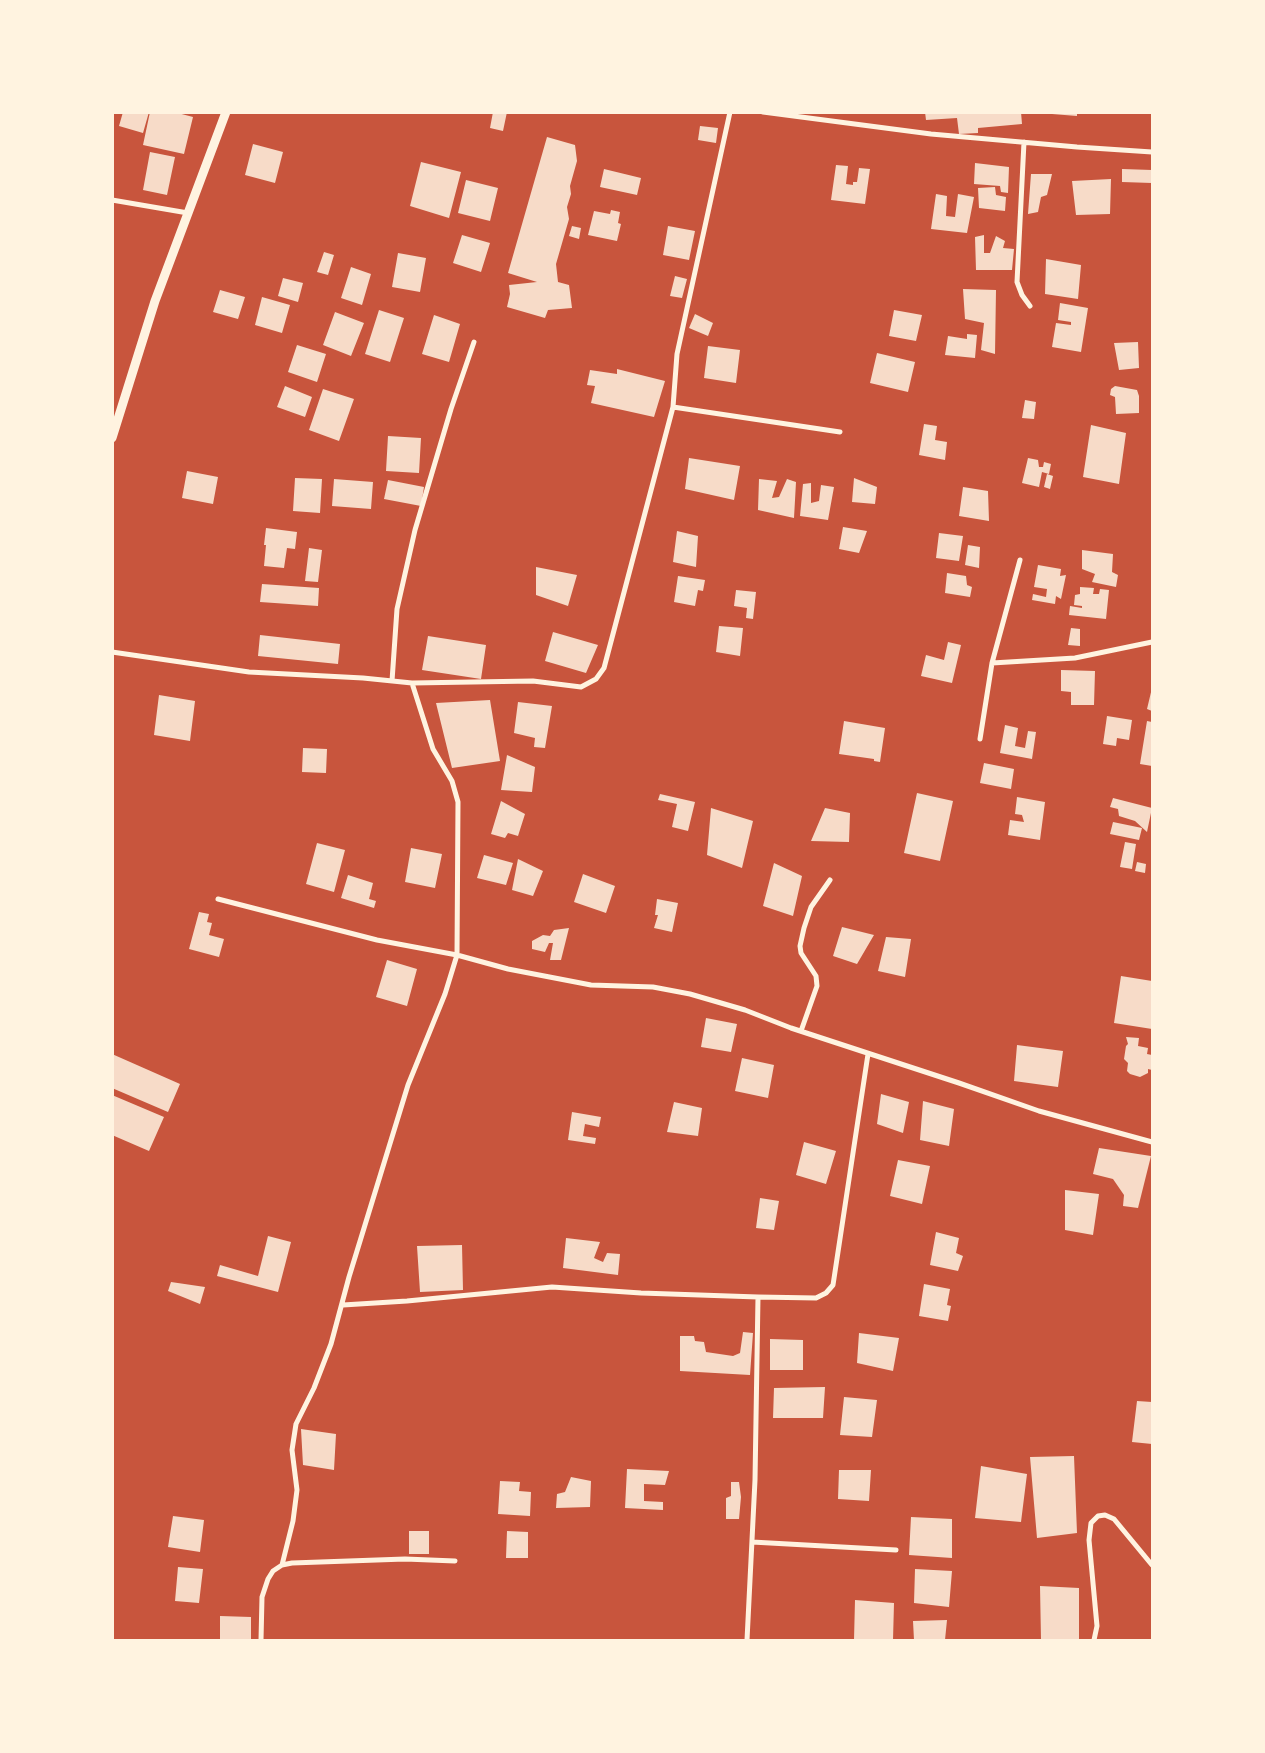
<!DOCTYPE html>
<style>
body{margin:0}
#map{position:relative;width:1265px;height:1753px;overflow:hidden;background:#c8553d;font-family:Lato,sans-serif}
canvas{display:block}
.frame{position:absolute;inset:0;border:114px solid #fff3e0;pointer-events:none}
</style>
<div id="map">
<canvas width="1265" height="1753"></canvas>
<div class="frame"></div>
</div>
<script>
const ctx = document.querySelector('canvas').getContext('2d');
ctx.lineJoin = 'round';
function fillPath(path, color) { ctx.fillStyle = color; ctx.fill(path, 'evenodd'); }
const shape = rows => new Path2D(rows.map(r => 'M' + r).join(''));
function stroke(path, color, width, dash) { ctx.strokeStyle = color; ctx.lineWidth = width; ctx.lineCap = dash ? 'butt' : 'round'; ctx.setLineDash(dash || []); ctx.stroke(path); }
fillPath(shape([
 [123,112,149,112,143,133,119,126],
 [150,112,174,112,193,117,184,154,143,145],
 [493,112,507,112,503,131,490,128],
 [925,112,1021,112,1022,124,978,128,978,133,959,134,957,118,926,120],
 [1053,112,1077,112,1077,116,1052,114],
 [700,126,718,128,716,143,698,140],
 [547,137,575,145,577,161,570,186,571,194,567,207,569,219,556,264,558,282,569,285,572,308,548,310,545,318,507,307,510,294,509,285,537,282,508,273],
 [253,144,283,152,275,183,245,175],
 [150,152,175,157,167,195,143,190],
 [421,162,461,172,449,218,410,206],
 [975,163,1009,167,1008,193,1001,192,1000,186,974,184],
 [836,165,848,166,846,184,853,185,853,182,857,182,859,168,870,169,865,204,831,200],
 [604,169,641,178,637,195,600,187],
 [1122,169,1152,170,1152,183,1122,182],
 [1031,174,1052,174,1047,195,1041,197,1038,212,1028,214],
 [1111,179,1110,214,1076,215,1072,181],
 [466,180,498,188,490,221,458,213],
 [995,187,996,195,1006,197,1005,211,979,208,978,188],
 [936,194,947,196,946,216,955,217,958,194,974,197,967,233,931,229],
 [611,210,620,212,618,223,621,224,617,241,588,235,594,211,610,214],
 [572,226,581,228,579,239,569,236],
 [668,226,695,231,689,260,663,255],
 [462,235,490,243,481,272,453,263],
 [984,235,984,253,990,253,996,236,1005,241,1003,248,1014,249,1012,270,976,270,975,237],
 [324,252,334,255,328,275,317,272],
 [398,253,426,258,420,292,392,287],
 [1046,259,1081,265,1078,299,1045,294],
 [351,267,371,274,362,305,341,298],
 [675,276,687,279,682,298,670,296],
 [283,278,303,283,298,302,278,296],
 [963,289,996,290,995,354,981,350,984,323,965,319],
 [220,290,245,297,238,319,213,312],
 [262,297,290,305,282,333,255,325],
 [1060,303,1088,308,1081,352,1052,347,1056,323,1071,325,1071,322,1058,320],
 [379,310,404,318,390,362,365,354],
 [894,310,922,315,916,341,889,336],
 [335,312,364,323,351,356,323,345],
 [695,314,713,323,708,336,689,328],
 [434,315,460,324,449,362,422,354],
 [967,334,977,335,975,358,945,355,948,336,967,339],
 [1138,342,1139,368,1119,370,1114,343],
 [297,345,326,354,317,382,288,372],
 [708,346,740,350,736,383,704,378],
 [877,353,915,362,908,392,870,383],
 [617,369,665,381,654,417,591,403,595,386,587,385,590,370,617,374],
 [285,386,312,397,305,417,277,407],
 [1115,386,1137,390,1139,396,1139,413,1116,414,1115,397,1110,395,1111,389],
 [323,389,354,399,339,441,309,430],
 [1025,400,1036,402,1034,419,1022,418],
 [924,424,937,426,935,440,947,442,945,460,919,455],
 [1091,425,1126,433,1119,484,1083,477],
 [388,436,421,438,419,473,386,471],
 [689,458,740,466,734,500,685,489],
 [1028,458,1038,460,1039,467,1043,467,1044,462,1051,464,1049,474,1042,472,1039,487,1022,483],
 [187,471,218,477,213,504,182,498],
 [1047,474,1053,476,1050,489,1044,487],
 [295,478,322,479,320,513,293,511],
 [854,478,877,487,875,504,852,502],
 [334,479,373,482,371,509,332,506],
 [759,479,777,481,772,498,779,497,787,479,796,482,794,518,758,510],
 [388,480,424,487,421,506,384,499],
 [811,483,811,503,819,501,821,485,834,487,828,520,800,516,803,484],
 [963,487,988,491,989,521,959,516],
 [843,527,867,531,859,553,839,549],
 [266,528,297,532,295,549,287,548,284,568,264,566,266,545,264,545],
 [677,531,698,536,696,567,673,562],
 [939,533,963,536,959,561,936,558],
 [968,545,980,547,979,568,965,565],
 [309,548,322,550,318,582,305,581],
 [1082,550,1113,554,1112,572,1118,575,1116,587,1092,582,1095,574,1082,569],
 [1038,565,1061,569,1060,576,1066,575,1061,599,1056,596,1055,604,1032,600,1033,594,1046,597,1047,589,1034,587],
 [536,567,577,575,568,606,536,595],
 [947,573,966,576,967,585,972,587,970,597,945,593],
 [678,576,705,580,703,591,698,590,695,606,674,602],
 [262,584,319,588,318,606,260,602],
 [1080,587,1094,588,1093,594,1099,594,1100,589,1109,590,1106,619,1069,615,1070,606,1082,608,1082,606,1074,605,1075,595,1080,594],
 [736,590,756,592,753,619,746,618,747,608,734,606],
 [719,626,743,628,740,656,716,652],
 [1071,628,1080,629,1080,646,1068,645],
 [553,632,598,645,586,673,545,661],
 [260,635,340,644,338,664,258,656],
 [428,636,486,645,481,679,422,670],
 [948,642,961,645,952,683,921,676,926,655,944,660],
 [1061,670,1095,671,1094,705,1071,705,1071,692,1061,691],
 [1152,688,1152,711,1147,709],
 [159,695,195,701,190,741,154,735],
 [490,700,500,761,452,768,436,703],
 [518,702,552,706,545,748,534,747,535,738,514,733],
 [1107,716,1132,720,1129,740,1117,738,1116,746,1103,744],
 [844,721,885,728,880,762,874,761,874,759,839,754],
 [1147,721,1152,722,1152,766,1140,764],
 [1005,725,1018,728,1015,746,1025,748,1028,731,1036,732,1032,759,1000,753],
 [303,748,327,749,326,773,302,772],
 [507,755,535,767,532,792,501,790],
 [984,763,1014,769,1011,789,980,783],
 [917,793,953,801,940,861,904,853],
 [660,794,695,802,688,831,672,827,677,804,658,800],
 [1017,797,1045,802,1040,840,1008,835,1010,820,1024,822,1022,815,1015,814],
 [1113,798,1152,808,1147,832,1135,821,1119,816,1118,809,1110,807],
 [501,801,525,814,518,836,508,833,505,838,491,834],
 [711,808,753,821,742,868,707,855],
 [825,808,850,813,849,842,811,841],
 [1113,822,1142,828,1139,840,1110,834],
 [1125,842,1136,844,1132,869,1120,867],
 [317,843,345,850,334,892,306,884],
 [411,848,442,854,435,888,405,882],
 [484,855,513,863,506,885,477,878],
 [518,859,543,871,533,896,512,890],
 [1137,862,1146,864,1145,873,1135,871],
 [774,863,802,876,793,916,763,906],
 [583,874,615,886,606,913,574,902],
 [348,875,373,883,369,899,376,901,374,908,341,898],
 [657,899,678,903,672,932,654,928,658,915,655,915],
 [199,912,209,914,207,922,212,923,209,935,224,939,219,957,189,949],
 [842,927,874,935,857,964,833,956],
 [569,928,561,960,550,960,553,943,549,943,545,952,532,949,532,941,543,935,550,936,554,930],
 [886,937,911,939,905,977,878,971],
 [387,960,417,969,407,1006,376,997],
 [1121,976,1152,981,1152,1029,1114,1023],
 [706,1018,737,1024,731,1052,701,1047],
 [1126,1037,1139,1038,1138,1046,1148,1048,1147,1054,1152,1055,1152,1070,1148,1069,1148,1073,1140,1077,1130,1074,1127,1071,1128,1063,1124,1059,1126,1046,1128,1044],
 [1017,1045,1063,1051,1058,1087,1014,1081],
 [112,1054,180,1084,168,1112,112,1088],
 [742,1058,774,1065,768,1098,735,1091],
 [881,1094,909,1102,903,1133,877,1124],
 [112,1095,164,1117,149,1151,112,1135],
 [923,1101,954,1109,949,1146,920,1140],
 [674,1102,702,1108,698,1136,667,1132],
 [572,1112,601,1117,599,1127,585,1124,583,1136,596,1138,595,1144,568,1140],
 [804,1142,836,1151,826,1184,796,1175],
 [1099,1148,1151,1156,1138,1208,1123,1206,1124,1195,1113,1179,1093,1174],
 [898,1160,930,1166,922,1204,890,1196],
 [1065,1190,1099,1194,1093,1235,1065,1230],
 [760,1198,779,1201,774,1230,756,1228],
 [936,1232,959,1238,956,1253,963,1256,958,1271,930,1265],
 [268,1236,291,1242,278,1292,217,1276,220,1265,258,1276],
 [566,1238,600,1242,594,1258,603,1262,607,1253,620,1254,618,1275,563,1268],
 [462,1245,463,1290,420,1292,417,1246],
 [171,1282,205,1287,200,1304,168,1291],
 [924,1284,950,1289,947,1305,951,1306,948,1321,919,1316],
 [743,1332,753,1333,750,1375,680,1371,680,1336,694,1336,695,1341,704,1342,706,1352,733,1356,740,1353],
 [859,1333,899,1338,893,1371,857,1363],
 [770,1339,803,1340,803,1370,770,1370],
 [825,1387,823,1418,773,1418,774,1388],
 [844,1397,877,1400,872,1437,840,1435],
 [1137,1401,1152,1402,1152,1444,1132,1442],
 [301,1429,336,1434,334,1470,303,1465],
 [1074,1456,1077,1533,1037,1538,1030,1457],
 [981,1466,1027,1474,1021,1522,975,1518],
 [627,1469,669,1471,665,1485,644,1484,644,1501,663,1502,663,1510,625,1508],
 [839,1470,871,1470,869,1501,838,1499],
 [571,1477,591,1481,590,1507,556,1508,557,1494,565,1492],
 [500,1481,520,1482,519,1491,531,1492,530,1516,498,1514],
 [731,1482,739,1482,741,1497,739,1519,726,1519,726,1498,731,1496],
 [173,1516,204,1520,200,1552,168,1547],
 [911,1517,952,1519,952,1558,909,1555],
 [409,1531,429,1531,429,1554,409,1554],
 [507,1531,528,1532,528,1558,506,1558],
 [178,1567,203,1569,199,1603,175,1601],
 [915,1569,952,1571,949,1607,914,1603],
 [1040,1586,1079,1588,1079,1640,1041,1640],
 [855,1600,894,1603,893,1640,854,1640],
 [220,1616,251,1617,251,1640,220,1640],
 [947,1620,945,1640,914,1640,913,1621]
]), '#f7dbc8');
stroke(shape([
 [763,112,931,134,1077,147,1152,152],
 [1024,142,1017,282,1022,295,1030,306],
 [112,200,188,213],
 [673,407,840,432],
 [112,652,249,672,363,678,412,683,433,749,452,781,458,802,457,955,445,994,408,1085,349,1277,331,1344,314,1388,296,1424,292,1450,297,1490,293,1521,282,1565],
 [992,663,1075,658,1152,642],
 [392,681,397,609,415,530,451,409,474,342],
 [412,683,533,681,581,687,596,679,604,668,673,407,677,354,730,112],
 [980,739,992,663,1020,560],
 [218,899,377,940,457,955,508,969,591,985,653,987,690,994,745,1010,791,1028,959,1083,1039,1111,1152,1142],
 [801,1031,817,986,816,976,801,953,800,946,804,928,811,907,830,880],
 [343,1305,407,1301,552,1287,641,1293,758,1297,816,1298,826,1293,833,1285,868,1054],
 [752,1542,896,1550],
 [261,1640,262,1597,268,1579,273,1571,282,1565,292,1563,405,1559,455,1561],
 [747,1640,755,1480,758,1297],
 [1094,1640,1097,1626,1089,1540,1091,1523,1098,1516,1105,1515,1114,1519,1152,1565]
]), '#fff3e0', 5);
stroke(shape([
 [112,438,155,301,226,112]
]), '#fff3e0', 9);
</script>
